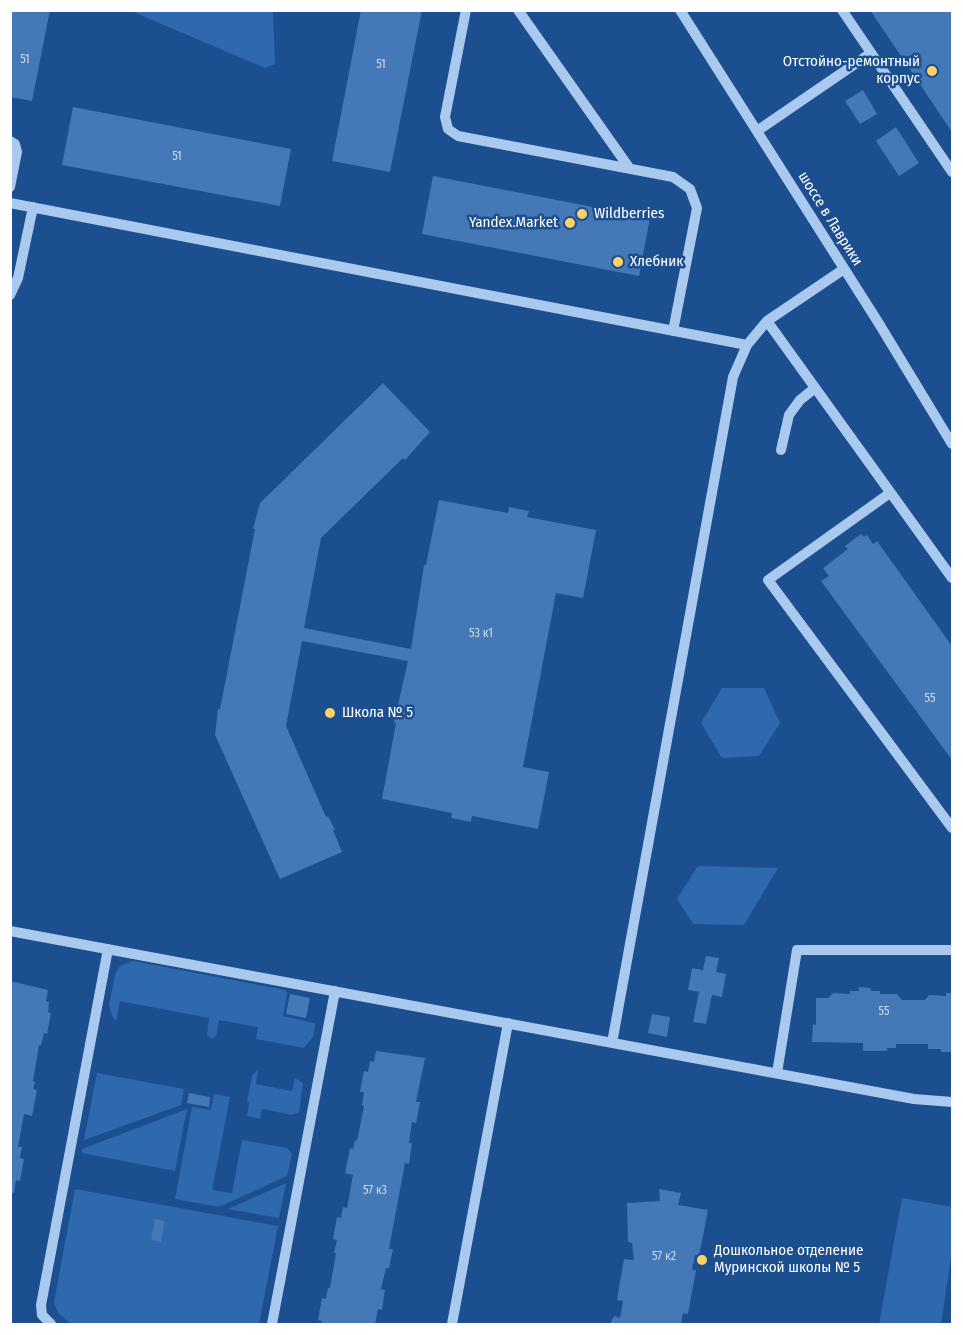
<!DOCTYPE html>
<meta charset="utf-8">
<style>
body{margin:0}
#map{position:relative;width:963px;height:1335px;overflow:hidden;background:#1b4f8f;font-family:"Fira Sans Condensed",sans-serif}
canvas{display:block}
.frame{position:absolute;inset:0;border:12px solid #fff;pointer-events:none}
</style>
<div id="map">
<canvas width="963" height="1335"></canvas>
<div class="frame"></div>
</div>
<script>
const ctx = document.querySelector('canvas').getContext('2d');
ctx.lineJoin = 'round';
function fillPath(path, color) { ctx.fillStyle = color; ctx.fill(path, 'evenodd'); }
const shape = rows => new Path2D(rows.map(r => 'M' + r).join(''));
function stroke(path, color, width, dash) { ctx.strokeStyle = color; ctx.lineWidth = width; ctx.lineCap = dash ? 'butt' : 'round'; ctx.setLineDash(dash || []); ctx.stroke(path); }
function label(font, color, halo, rows, align = 'center') {
  ctx.font = font + ' "Fira Sans Condensed",sans-serif'; ctx.lineWidth = 5; ctx.setLineDash([]); ctx.textBaseline = 'middle'; ctx.strokeStyle = halo; ctx.fillStyle = color; for (const [text, x, y, turn = 0] of rows) {
    ctx.save(); ctx.translate(x, y); ctx.rotate((+turn || 0) * Math.PI / 180); ctx.textAlign = isNaN(turn) ? turn : align; if (halo) ctx.strokeText(text, 0, 0); ctx.fillText(text, 0, 0); ctx.restore();
  }
}
fillPath(shape([
 [131,11,273,11,275,64,265,68],
 [722,688,764,688,780,723,759,756,722,758,701,723],
 [698,866,778,868,744,925,693,924,677,899],
 [133,961,285,990,287,993,283,1016,314,1023,315,1026,313,1037,304,1048,256,1039,258,1027,219,1020,216,1036,212,1039,207,1035,209,1018,120,1001,116,1021,112,1016,109,1005,115,975,120,966],
 [258,1069,256,1084,292,1091,295,1078,303,1083,299,1112,292,1115,262,1109,260,1119,247,1116,249,1103,247,1102,252,1076],
 [97,1073,184,1089,181,1105,84,1140],
 [214,1094,230,1097,212,1190,232,1193,242,1140,287,1148,292,1154,287,1176,219,1207,175,1199,192,1107,211,1110],
 [187,1109,175,1171,82,1153,82,1149],
 [286,1183,279,1218,228,1209],
 [75,1189,278,1226,259,1324,71,1324,58,1313,54,1302],
 [902,1198,952,1207,952,1251,941,1324,879,1324]
]), '#2e69ad');
fillPath(shape([
 [10,10,50,10,32,101,10,97],
 [361,10,422,10,390,172,332,161],
 [870,10,952,10,952,132],
 [863,90,877,114,860,124,845,101],
 [73,107,291,149,280,206,62,165],
 [896,127,919,163,899,176,876,141],
 [433,176,650,218,639,276,422,234],
 [383,383,430,432,405,460,403,458,321,538,304,628,411,649,424,565,426,565,439,500,508,513,509,507,529,511,527,517,596,530,583,598,556,593,523,767,549,772,538,829,472,816,471,822,451,818,452,813,382,799,396,723,394,722,408,661,302,641,286,726,326,817,328,816,335,830,333,830,342,852,280,879,215,735,218,709,220,709,255,529,253,529,260,503],
 [861,534,864,537,867,535,873,544,877,541,952,646,952,760,821,581,829,576,823,568,848,549,845,546],
 [706,956,719,958,716,972,726,974,722,997,712,995,706,1024,693,1022,699,992,688,990,692,968,703,970],
 [10,981,48,990,46,1001,49,1002,48,1012,51,1013,47,1034,44,1033,41,1045,39,1045,33,1081,35,1082,33,1089,37,1090,32,1116,24,1114,18,1147,22,1147,20,1158,24,1159,20,1181,16,1180,14,1193,10,1193],
 [859,987,871,988,871,991,880,991,880,994,897,994,902,1000,925,1000,929,995,946,996,946,993,952,993,952,1052,941,1052,941,1049,928,1049,928,1044,896,1044,896,1048,887,1048,887,1051,863,1051,863,1043,812,1042,813,1024,816,1025,816,998,828,998,833,993,850,994,850,991,859,991],
 [290,994,310,998,306,1018,286,1014],
 [652,1014,670,1017,667,1037,648,1033],
 [376,1051,425,1058,416,1102,420,1102,416,1123,412,1122,409,1143,412,1143,409,1164,405,1163,389,1249,393,1249,389,1268,386,1268,381,1289,385,1290,382,1310,378,1309,375,1324,321,1324,322,1321,318,1320,322,1298,326,1299,328,1288,330,1288,336,1253,334,1253,337,1240,333,1239,337,1217,341,1218,343,1207,347,1208,353,1175,345,1173,350,1148,353,1149,355,1140,357,1141,364,1106,362,1105,364,1092,360,1092,362,1080,364,1071,368,1072,370,1061,374,1062],
 [189,1093,210,1097,209,1107,187,1103],
 [659,1189,681,1193,678,1205,708,1210,699,1256,695,1255,692,1270,696,1270,688,1314,683,1313,681,1324,610,1324,614,1316,620,1318,623,1301,617,1300,624,1259,634,1260,632,1243,628,1242,627,1203,660,1201],
 [155,1219,165,1221,161,1242,151,1240]
]), '#4478b7');
stroke(shape([
 [466,10,445,117,448,129,458,136,673,177,690,189,697,208,673,331],
 [518,10,630,169],
 [680,10,878,322,952,444],
 [842,10,952,172],
 [757,131,871,53],
 [10,141,15,144,17,152,10,187],
 [10,203,747,345],
 [10,295,18,278,33,207],
 [767,321,952,578],
 [781,450,789,415,800,400,815,388],
 [890,493,768,580,952,828],
 [10,931,914,1099,952,1102],
 [612,1043,733,377,747,345,767,321,844,269],
 [777,1073,797,950,952,950],
 [51,1324,42,1315,41,1305,108,949],
 [272,1324,335,991],
 [452,1324,508,1023]
]), '#a9c9ee', 10);
for (const [x, y, r, color] of [
 [932,71,6,"#ffd166"],
 [582,214,6,"#ffd166"],
 [570,223,6,"#ffd166"],
 [618,262,6,"#ffd166"],
 [330,713,6,"#ffd166"],
 [702,1260,6,"#ffd166"]
]) { const dot = new Path2D(); dot.arc(x, y, r, 0, 2 * Math.PI); ctx.fillStyle = color; ctx.fill(dot); stroke(dot, '#1b4f8f', 2); }
label('12px', '#d0dded', null, [
 ["51",25,60],
 ["51",381,65],
 ["51",177,157],
 ["53 к1",481,634],
 ["55",930,699],
 ["55",884,1012],
 ["57 к3",375,1191],
 ["57 к2",664,1257]
]);
label('15px', '#fff', '#1b4f8f', [
 ["Отстойно-ремонтный",920,62,"right"],
 ["корпус",920,79,"right"],
 ["Wildberries",594,214],
 ["Yandex.Market",558,223,"right"],
 ["Хлебник",630,262],
 ["Школа № 5",342,713],
 ["Дошкольное отделение",714,1251],
 ["Муринской школы № 5",714,1268]
], 'left');
label('15px', '#fff', '#1b4f8f', [
 ["шоссе в Лаврики",830,219,58]
]);
</script>
